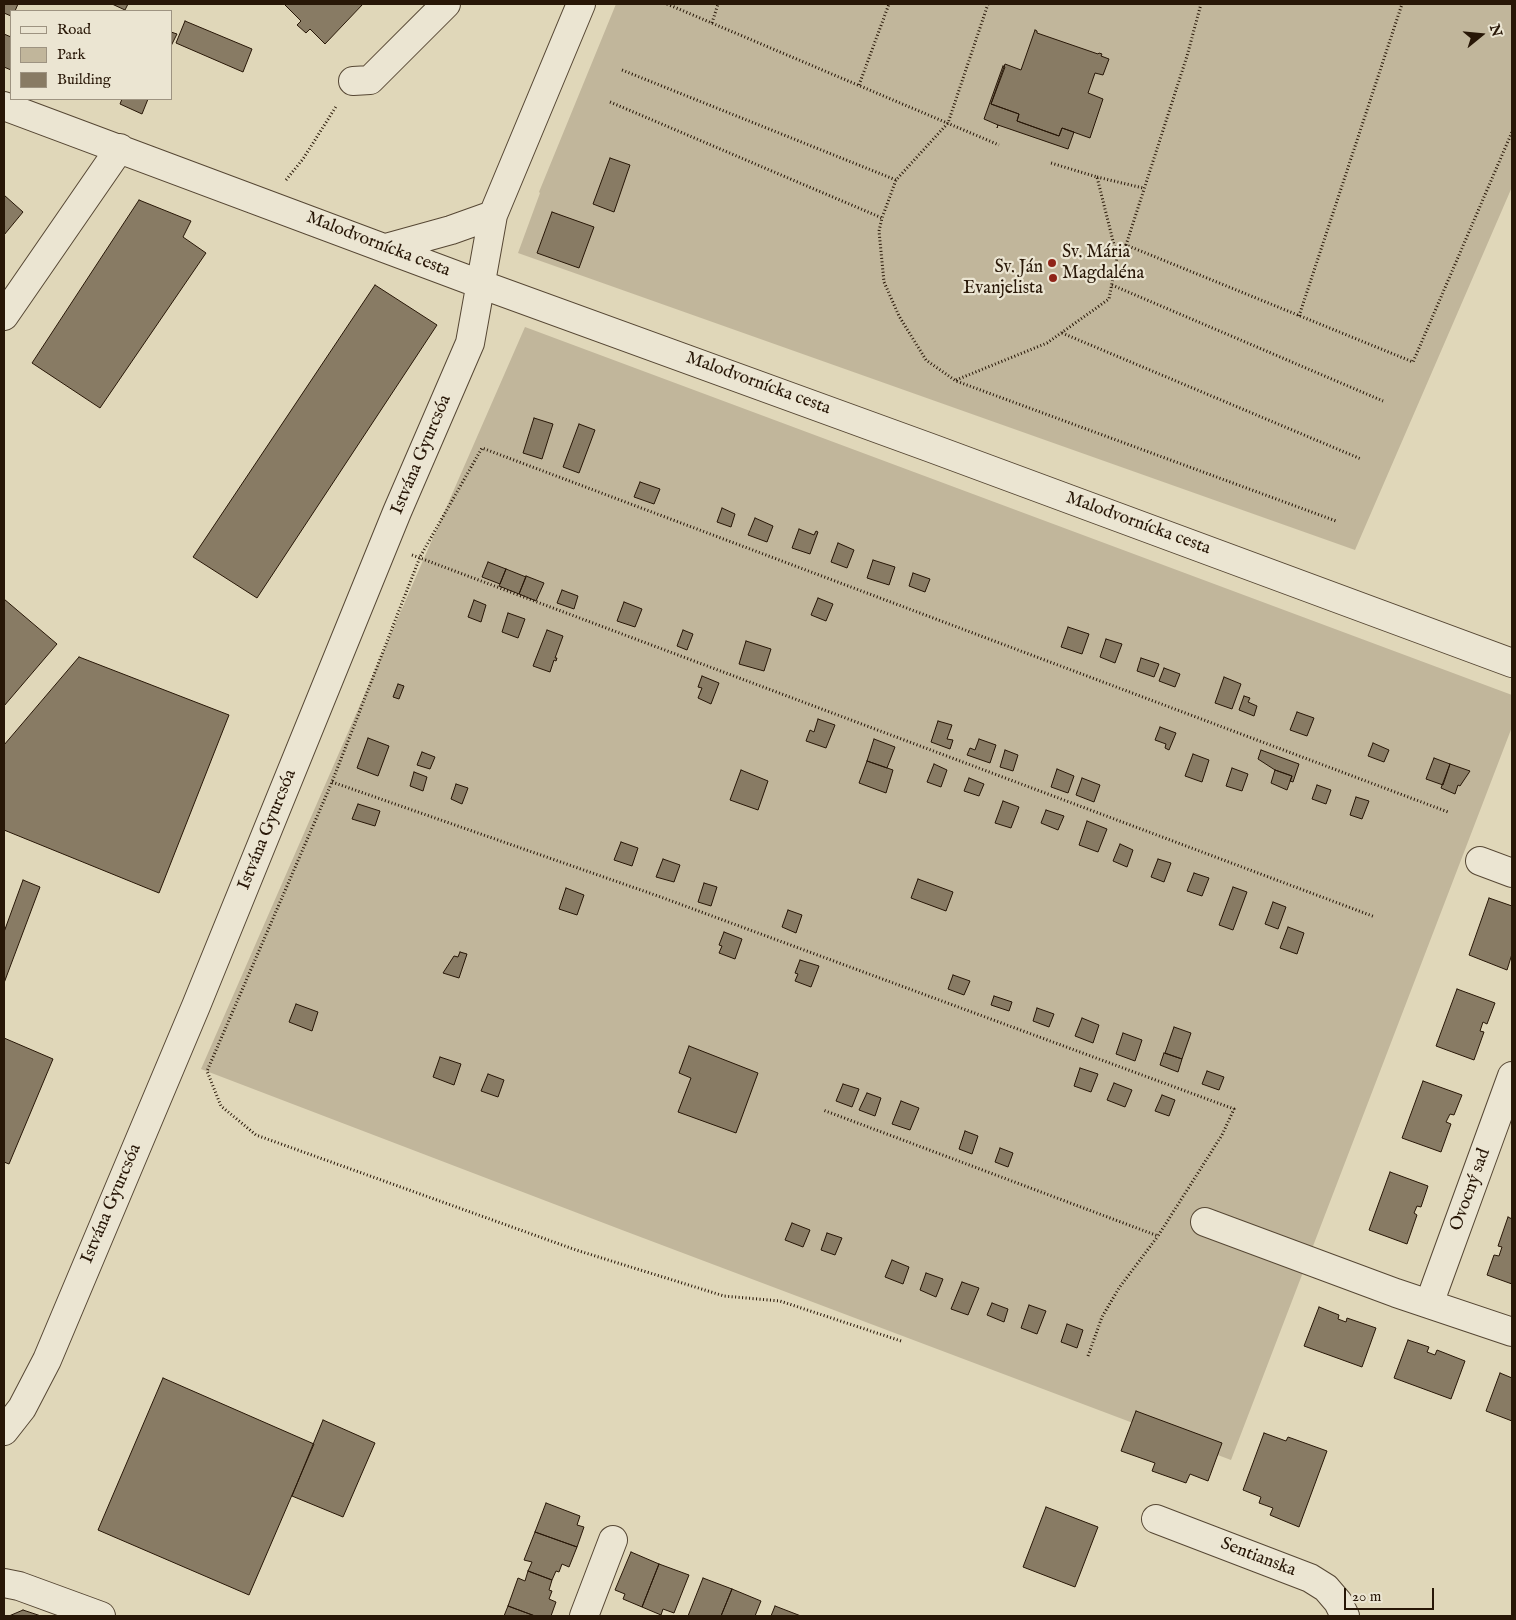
<!DOCTYPE html>
<meta charset="utf-8">
<style>
body{margin:0}
#map{position:relative;width:1516px;height:1620px;overflow:hidden;background:#e0d7b9;font-family:"IM FELL English",serif}
canvas{display:block}
.frame{position:absolute;inset:0;border:5px solid #281707;pointer-events:none}
.legend{position:absolute;left:10px;top:10px;width:162px;height:90px;box-sizing:border-box;background:#ebe5d2;border:1px solid #9d9381;margin:0;padding:6px 9px;list-style:none;font-size:15px;color:#281707}
.legend li{display:flex;align-items:center;gap:10px;height:25px}
.legend b{width:25px;border:1px solid #9d9381}
.north{position:absolute;left:1456px;top:10px;width:50px;height:50px;-webkit-text-stroke:4px #ebe5d2;paint-order:stroke;rotate:73deg;font-size:14px;font-weight:700;line-height:20px;text-align:center;color:#281707}
.north::after{content:'';display:block;margin:auto;width:18px;height:22px;background:#281707;clip-path:polygon(50% 0,100% 100%,50% 72%,0 100%)}
.scale{position:absolute;left:1344px;top:1588px;width:90px;height:22px;box-sizing:border-box;border:2px solid #281707;border-top:0;padding-left:6px;font-size:15px;line-height:18px;white-space:nowrap;color:#281707;-webkit-text-stroke:4px #ebe5d2;paint-order:stroke}
</style>
<div id="map">
<canvas width="1516" height="1620"></canvas>
<div class="frame"></div>
<ul class="legend">
<li><b style="height:6px;background:#ebe5d2"></b>Road</li>
<li><b style="height:14px;background:#c1b69b"></b>Park</li>
<li><b style="height:14px;background:#887b64"></b>Building</li>
</ul>
<div class="north">N</div>
<div class="scale">20 m</div>
</div>
<script>
const ctx = document.querySelector('canvas').getContext('2d');
ctx.lineJoin = 'round';
function fillPath(path, color) { ctx.fillStyle = color; ctx.fill(path, 'evenodd'); }
const shape = rows => new Path2D(rows.map(r => 'M' + r).join(''));
function stroke(path, color, width, dash) { ctx.strokeStyle = color; ctx.lineWidth = width; ctx.lineCap = dash ? 'butt' : 'round'; ctx.setLineDash(dash || []); ctx.stroke(path); }
function label(font, color, halo, rows, align = 'center') {
  ctx.font = font + ' "IM FELL English",serif'; ctx.lineWidth = 4.5; ctx.setLineDash([]); ctx.textBaseline = 'middle'; ctx.strokeStyle = halo; ctx.fillStyle = color; for (const [text, x, y, turn = 0] of rows) {
    ctx.save(); ctx.translate(x, y); ctx.rotate((+turn || 0) * Math.PI / 180); ctx.textAlign = isNaN(turn) ? turn : align; if (halo) ctx.strokeText(text, 0, 0); ctx.fillText(text, 0, 0); ctx.restore();
  }
}
fillPath(shape([
 [616,4,1512,4,1512,187,1355,550,518,253,540,193,539,192],
 [525,327,1512,695,1512,727,1231,1460,622,1230,201,1069]
]), '#c1b69b');
const building = shape([
 [4,4,18,4,15,11,11,11,11,16,4,13,4,4],
 [112,4,128,4,125,10,112,4],
 [284,4,363,4,325,44,310,29,306,33,297,25,301,21,284,4],
 [185,21,252,49,243,72,176,43,185,21],
 [1035,30,1037,31,1037,33,1098,54,1099,53,1102,54,1101,56,1109,59,1103,75,1095,73,1088,93,1103,99,1090,138,1062,128,1059,136,1017,121,1019,114,991,104,1005,64,1021,70,1035,30],
 [171,32,177,34,171,46,171,32],
 [4,34,11,37,11,70,4,67,4,34],
 [1003,66,1005,67,991,104,1019,114,1017,121,1059,136,1062,128,1074,132,1068,149,998,125,997,128,998,125,984,119,1003,66],
 [122,99,148,99,142,114,120,104,122,99],
 [610,158,630,165,614,212,593,204,610,158],
 [4,195,23,212,4,235,4,195],
 [139,200,191,221,183,237,206,253,100,408,32,363,139,200],
 [552,212,594,227,579,268,537,253,552,212],
 [375,285,437,325,257,598,193,557,375,285],
 [534,418,553,424,542,459,523,453,534,418],
 [579,424,595,430,579,473,563,467,579,424],
 [640,482,660,489,654,504,634,497,640,482],
 [722,508,735,514,731,527,717,522,722,508],
 [755,518,773,526,767,542,748,535,755,518],
 [799,529,814,535,816,531,818,532,810,554,792,548,799,529],
 [838,543,854,550,847,568,831,562,838,543],
 [873,560,895,567,889,585,867,578,873,560],
 [488,562,506,569,500,584,482,577,488,562],
 [506,569,526,577,519,594,499,586,506,569],
 [913,573,930,579,925,592,909,586,913,573],
 [526,576,544,583,536,601,519,594,526,576],
 [562,590,578,596,574,609,557,603,562,590],
 [818,598,833,604,826,621,811,615,818,598],
 [4,599,57,644,4,706,4,599],
 [474,600,486,605,481,622,468,617,474,600],
 [624,602,642,609,635,627,617,621,624,602],
 [508,613,525,619,518,638,502,632,508,613],
 [1068,627,1089,634,1082,654,1061,647,1068,627],
 [547,630,563,636,555,658,557,658,556,661,554,660,550,672,533,666,547,630],
 [683,630,693,634,687,650,677,646,683,630],
 [1106,639,1122,644,1115,663,1100,657,1106,639],
 [746,641,771,649,764,671,739,664,746,641],
 [79,657,229,715,159,893,4,830,4,745,79,657],
 [1141,658,1159,664,1154,677,1137,671,1141,658],
 [1164,668,1180,674,1175,687,1159,681,1164,668],
 [702,676,719,683,711,704,698,698,702,688,698,687,702,676],
 [1224,677,1241,684,1232,709,1215,703,1224,677],
 [398,684,404,686,399,699,393,697,398,684],
 [1244,696,1250,698,1248,702,1257,706,1254,716,1239,710,1244,696],
 [1297,712,1314,718,1307,736,1290,730,1297,712],
 [818,719,835,725,826,748,806,741,810,730,814,732,818,719],
 [938,721,952,725,947,739,953,740,950,749,931,742,938,721],
 [1160,727,1176,733,1169,750,1165,748,1166,744,1155,740,1160,727],
 [368,738,389,746,378,776,357,768,368,738],
 [874,739,895,747,887,768,867,761,874,739],
 [979,739,996,745,990,763,967,755,970,748,975,750,979,739],
 [1373,743,1389,750,1384,762,1368,756,1373,743],
 [1005,750,1018,755,1013,771,1000,767,1005,750],
 [1261,750,1299,764,1293,782,1290,781,1292,776,1275,770,1258,759,1261,750],
 [422,752,435,757,430,769,417,765,422,752],
 [1193,754,1209,760,1202,782,1185,776,1193,754],
 [1434,758,1450,764,1443,785,1426,779,1434,758],
 [867,761,893,770,886,793,859,783,867,761],
 [934,764,947,770,941,787,927,782,934,764],
 [1450,764,1470,771,1460,786,1458,785,1455,794,1441,788,1450,764],
 [1232,768,1248,774,1242,791,1226,786,1232,768],
 [1057,769,1074,776,1068,793,1051,787,1057,769],
 [741,770,768,781,758,810,730,800,741,770],
 [1275,770,1292,776,1287,790,1271,783,1275,770],
 [414,772,427,777,423,791,410,786,414,772],
 [969,778,984,784,979,796,964,791,969,778],
 [1082,778,1100,785,1094,802,1076,795,1082,778],
 [456,784,468,788,462,804,451,799,456,784],
 [1317,785,1331,790,1326,804,1312,799,1317,785],
 [1356,797,1369,801,1362,819,1350,815,1356,797],
 [1003,801,1019,807,1011,828,995,823,1003,801],
 [358,804,380,811,375,826,352,819,358,804],
 [1046,810,1064,816,1058,830,1041,823,1046,810],
 [1087,821,1107,829,1098,852,1079,845,1087,821],
 [621,842,638,848,632,866,614,860,621,842],
 [1120,844,1133,850,1127,867,1113,861,1120,844],
 [663,859,680,865,674,882,656,877,663,859],
 [1158,859,1171,863,1164,882,1151,877,1158,859],
 [1194,873,1209,878,1202,896,1187,891,1194,873],
 [918,879,953,892,946,911,911,898,918,879],
 [23,880,40,887,4,983,4,932,23,880],
 [704,883,717,887,711,906,698,902,704,883],
 [1233,887,1247,892,1233,930,1219,925,1233,887],
 [566,888,584,895,577,915,559,909,566,888],
 [1489,898,1512,906,1512,954,1507,970,1469,955,1489,898],
 [1273,902,1286,907,1278,929,1265,924,1273,902],
 [788,910,802,915,796,933,782,927,788,910],
 [1288,927,1304,933,1297,954,1280,948,1288,927],
 [724,932,742,939,735,959,719,953,722,946,719,945,724,932],
 [460,952,467,954,459,978,443,973,454,956,458,957,460,952],
 [800,960,819,966,811,987,795,981,798,974,795,973,800,960],
 [953,975,970,981,964,995,948,989,953,975],
 [1457,989,1495,1003,1487,1024,1483,1022,1480,1031,1484,1032,1474,1060,1436,1046,1457,989],
 [994,996,1012,1002,1009,1011,991,1005,994,996],
 [296,1004,318,1012,312,1031,289,1022,296,1004],
 [1037,1008,1054,1014,1049,1027,1033,1021,1037,1008],
 [1082,1018,1099,1025,1093,1043,1075,1036,1082,1018],
 [1174,1027,1191,1033,1182,1059,1165,1053,1174,1027],
 [1123,1033,1142,1040,1135,1061,1116,1054,1123,1033],
 [4,1038,53,1059,9,1164,4,1162,4,1038],
 [689,1046,758,1073,736,1133,678,1112,691,1078,679,1073,689,1046],
 [1164,1053,1182,1059,1178,1072,1160,1065,1164,1053],
 [440,1057,461,1064,454,1085,433,1077,440,1057],
 [1080,1068,1098,1074,1091,1092,1074,1086,1080,1068],
 [1207,1071,1224,1077,1219,1090,1202,1084,1207,1071],
 [488,1074,504,1080,498,1097,481,1091,488,1074],
 [1423,1081,1462,1095,1454,1115,1450,1114,1446,1122,1451,1124,1441,1152,1402,1138,1423,1081],
 [1114,1083,1132,1090,1125,1107,1107,1100,1114,1083],
 [843,1084,859,1089,852,1107,836,1101,843,1084],
 [867,1093,881,1098,875,1116,859,1110,867,1093],
 [1162,1095,1175,1100,1169,1116,1155,1111,1162,1095],
 [901,1101,919,1108,910,1130,892,1124,901,1101],
 [965,1131,978,1136,972,1154,959,1149,965,1131],
 [1000,1148,1013,1153,1008,1167,995,1162,1000,1148],
 [1390,1172,1428,1186,1421,1207,1417,1206,1414,1213,1417,1215,1407,1244,1369,1230,1390,1172],
 [1508,1217,1512,1219,1512,1284,1487,1275,1494,1255,1499,1256,1502,1247,1498,1246,1508,1217],
 [792,1223,810,1230,803,1247,785,1240,792,1223],
 [827,1233,842,1238,835,1255,821,1250,827,1233],
 [892,1260,909,1267,903,1284,885,1277,892,1260],
 [926,1273,943,1279,936,1297,920,1290,926,1273],
 [962,1282,979,1288,968,1315,951,1309,962,1282],
 [992,1303,1008,1309,1004,1322,987,1315,992,1303],
 [1029,1305,1046,1311,1037,1334,1021,1328,1029,1305],
 [1319,1307,1339,1315,1338,1319,1346,1322,1347,1318,1376,1328,1362,1367,1304,1346,1319,1307],
 [1067,1324,1083,1330,1077,1348,1061,1342,1067,1324],
 [1408,1340,1429,1347,1427,1352,1435,1355,1437,1350,1465,1361,1451,1399,1394,1378,1408,1340],
 [1500,1373,1512,1378,1512,1421,1486,1411,1500,1373],
 [163,1378,314,1444,249,1595,98,1530,163,1378],
 [1136,1411,1222,1443,1208,1481,1190,1474,1186,1483,1152,1471,1155,1463,1121,1451,1136,1411],
 [323,1420,375,1443,343,1517,292,1496,323,1420],
 [1264,1433,1286,1441,1288,1437,1327,1451,1299,1527,1270,1515,1273,1508,1259,1503,1261,1497,1243,1490,1264,1433],
 [546,1503,580,1516,577,1525,584,1527,577,1547,535,1532,546,1503],
 [1046,1507,1098,1527,1075,1587,1023,1567,1046,1507],
 [535,1532,577,1547,569,1567,562,1564,559,1572,556,1571,552,1580,528,1571,532,1562,524,1560,535,1532],
 [631,1552,659,1564,642,1607,623,1599,625,1594,615,1590,631,1552],
 [659,1564,689,1575,674,1613,663,1609,661,1615,642,1607,659,1564],
 [528,1571,552,1580,549,1590,552,1591,549,1599,556,1602,551,1616,535,1616,508,1606,518,1578,525,1581,528,1571],
 [703,1578,732,1589,721,1616,688,1616,703,1578],
 [732,1589,761,1601,755,1616,721,1616,732,1589],
 [508,1606,535,1616,504,1616,508,1606],
 [775,1606,801,1616,771,1616,775,1606],
 [23,1610,41,1616,9,1616,23,1610]
]);
fillPath(building, '#887b64');
stroke(building, '#281707', 1);
const minor = shape([
 [353,81,370,80,446,4],
 [4,106,480,284,931,448,1512,663],
 [386,248,451,230,493,215],
 [4,316,120,148],
 [1480,861,1512,873],
 [1205,1222,1396,1293,1512,1332],
 [1429,1304,1512,1076],
 [4,1431,22,1408,47,1360,196,1006,397,512,470,343,493,215,581,4],
 [1156,1519,1310,1578,1326,1588,1338,1602,1345,1616],
 [4,1583,19,1586,101,1616],
 [584,1616,613,1540]
]);
stroke(minor, '#564734', 30);
stroke(shape([
 [667,4,999,145],
 [988,4,948,123,896,180,882,218,879,231,884,282,899,316,926,360,956,381,1336,521],
 [712,23,718,4],
 [622,70,896,180],
 [859,85,889,4],
 [610,102,882,218],
 [1097,177,1143,188],
 [286,180,303,159,337,105],
 [1126,245,1187,56,1201,4],
 [1117,257,1126,245,1413,362,1512,132],
 [1112,285,1383,401],
 [1299,316,1402,4],
 [1062,333,1361,459],
 [956,380,1047,343,1109,299,1117,257,1097,177,1051,163],
 [412,555,1375,917],
 [332,782,658,896,1234,1109,1222,1135,1158,1236,823,1110],
 [901,1341,780,1301,724,1296,576,1250,256,1135,221,1106,207,1071,332,782,420,557,482,448,1448,812],
 [1088,1356,1102,1317,1119,1288,1158,1236]
]), '#281707', 3, [1, 2.5]);
stroke(minor, '#ebe5d2', 28);
for (const [x, y, r, color] of [
 [1052,263,5,"#8f2418"],
 [1053,278,5,"#8f2418"]
]) { const dot = new Path2D(); dot.arc(x, y, r, 0, 2 * Math.PI); ctx.fillStyle = color; ctx.fill(dot); stroke(dot, '#ebe5d2', 2); }
label('18px', '#281707', '#ebe5d2', [
 ["Malodvornícka cesta",378,245,21],
 ["Malodvornícka cesta",758,384,20],
 ["Istvána Gyurcsóa",422,455,-67],
 ["Malodvornícka cesta",1138,524,20],
 ["Istvána Gyurcsóa",268,830,-68],
 ["Ovocný sad",1471,1190,-70],
 ["Istvána Gyurcsóa",112,1204,-67],
 ["Sentianska",1258,1558,21]
]);
label('18px', '#281707', '#ebe5d2', [
 ["Sv. Mária",1062,253],
 ["Magdaléna",1062,274],
 ["Sv. Ján",1043,268,"right"],
 ["Evanjelista",1043,289,"right"]
], 'left');
</script>
